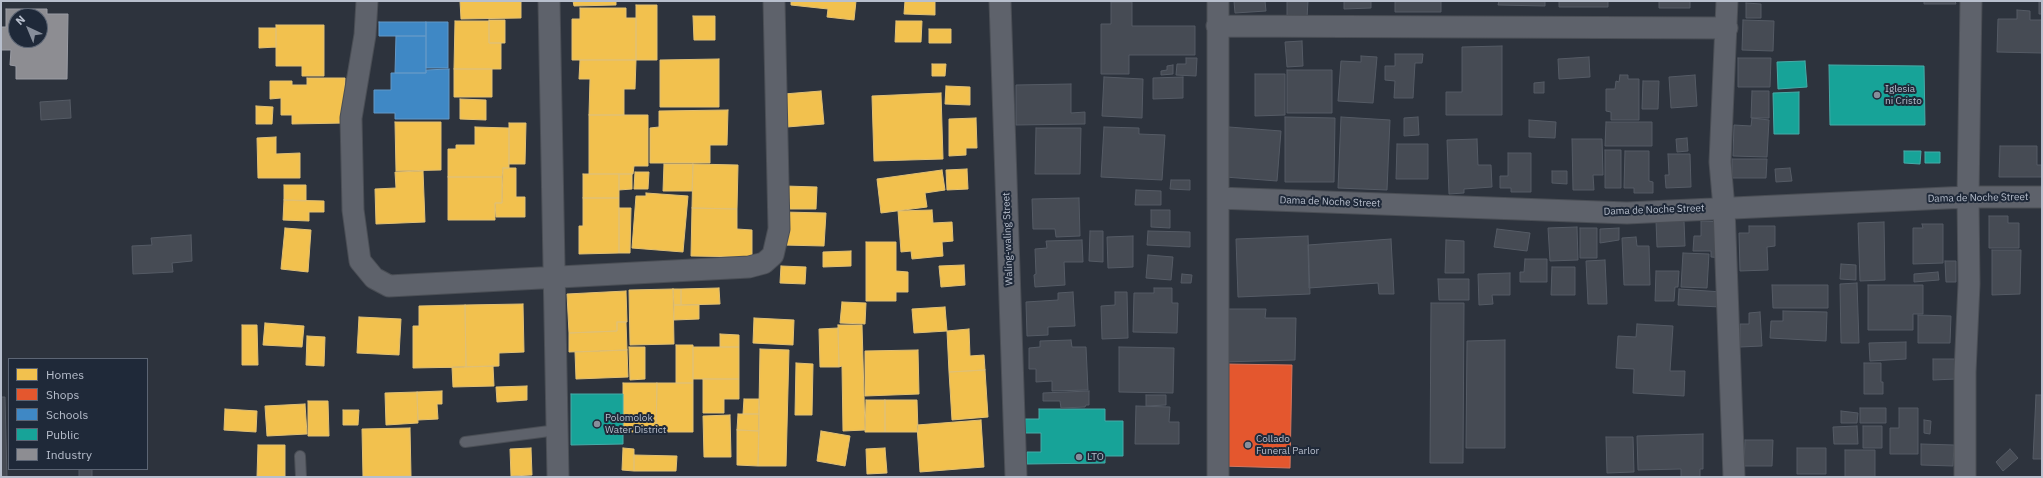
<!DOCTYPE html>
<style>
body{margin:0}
#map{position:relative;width:2043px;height:478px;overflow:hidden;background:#2d333d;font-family:"IBM Plex Sans",sans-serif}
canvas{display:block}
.frame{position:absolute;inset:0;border:2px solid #b8bfcd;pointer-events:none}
.legend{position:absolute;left:8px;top:358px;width:140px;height:112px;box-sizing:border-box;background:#1f2939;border:1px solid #5c6574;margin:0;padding:5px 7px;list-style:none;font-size:12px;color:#b8bfcd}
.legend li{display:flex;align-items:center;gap:8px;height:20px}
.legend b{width:20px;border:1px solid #5c6574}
.north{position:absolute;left:8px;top:8px;width:40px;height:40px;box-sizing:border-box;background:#1f2939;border:1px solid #5c6574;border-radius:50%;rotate:316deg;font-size:11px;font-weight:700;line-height:16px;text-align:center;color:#b8bfcd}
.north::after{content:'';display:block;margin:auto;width:14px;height:18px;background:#878e9b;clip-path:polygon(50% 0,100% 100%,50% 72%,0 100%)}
</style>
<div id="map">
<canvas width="2043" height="478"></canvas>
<div class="frame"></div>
<ul class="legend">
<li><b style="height:11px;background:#f2c14e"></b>Homes</li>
<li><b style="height:11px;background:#e4572e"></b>Shops</li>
<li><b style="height:11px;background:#3f88c5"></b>Schools</li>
<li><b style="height:11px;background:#17a398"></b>Public</li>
<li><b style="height:11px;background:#8d8d92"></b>Industry</li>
</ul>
<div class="north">N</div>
</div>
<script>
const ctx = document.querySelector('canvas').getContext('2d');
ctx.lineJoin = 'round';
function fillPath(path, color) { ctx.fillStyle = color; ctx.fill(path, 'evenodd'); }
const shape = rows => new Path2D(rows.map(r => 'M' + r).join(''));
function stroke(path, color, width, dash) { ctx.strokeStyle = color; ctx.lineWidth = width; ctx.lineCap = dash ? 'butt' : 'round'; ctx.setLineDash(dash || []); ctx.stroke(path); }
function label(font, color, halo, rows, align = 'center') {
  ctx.font = font + ' "IBM Plex Sans",sans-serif'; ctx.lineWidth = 4; ctx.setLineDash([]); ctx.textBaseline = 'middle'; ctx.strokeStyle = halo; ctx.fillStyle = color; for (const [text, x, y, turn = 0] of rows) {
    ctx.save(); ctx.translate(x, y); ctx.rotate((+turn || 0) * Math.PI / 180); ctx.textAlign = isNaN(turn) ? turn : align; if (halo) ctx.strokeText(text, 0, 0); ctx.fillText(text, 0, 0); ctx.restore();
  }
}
const homes = shape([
 [460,1,521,1,521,18,461,19,460,1],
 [573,1,616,1,616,5,574,6,573,1],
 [791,1,856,1,854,20,827,17,828,9,791,5,791,1],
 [905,1,935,1,935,15,904,14,905,1],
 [636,5,657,5,657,60,636,60,636,5],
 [580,8,626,8,626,18,636,18,636,60,572,60,572,19,580,19,580,8],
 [693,16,715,16,715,40,694,40,693,16],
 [489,20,505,20,505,43,489,43,489,20],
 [455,21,489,21,489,43,501,43,501,69,454,69,455,21],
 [896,21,922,21,921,42,895,42,896,21],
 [276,25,324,25,324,76,302,76,302,66,276,66,276,25],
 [259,28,276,28,276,47,259,48,259,28],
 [929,29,951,29,951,43,929,43,929,29],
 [719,59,719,107,660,107,660,60,719,59],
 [580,60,636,60,635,89,624,89,624,115,589,115,590,79,579,79,580,60],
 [932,64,946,64,945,76,932,76,932,64],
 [454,69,492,69,492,97,454,97,454,69],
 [307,78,345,78,345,123,292,124,292,115,281,115,281,98,270,99,270,81,292,81,292,85,307,85,307,78],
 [946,86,970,87,970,105,945,104,946,86],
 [821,91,824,124,787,127,784,94,821,91],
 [941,93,943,159,874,161,872,96,941,93],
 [460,99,486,100,486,120,460,119,460,99],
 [256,106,273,107,272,124,256,124,256,106],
 [728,110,727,145,710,145,710,163,650,163,650,128,659,127,659,111,728,110],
 [589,115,648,115,648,166,634,166,633,174,589,174,589,115],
 [976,118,977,148,966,148,966,155,949,156,949,119,976,118],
 [395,122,441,122,441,170,396,171,395,122],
 [509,123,526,123,525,164,509,164,509,123],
 [475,127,509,128,509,168,503,168,502,177,448,177,448,149,456,149,456,145,475,145,475,127],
 [276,137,276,154,300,153,300,178,258,178,257,138,276,137],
 [664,164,693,164,692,191,663,191,664,164],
 [693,164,738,165,737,209,692,208,693,164],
 [503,168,516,168,516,197,525,197,525,217,496,217,495,203,502,203,503,168],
 [967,169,968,189,947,190,946,170,967,169],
 [942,170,945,190,925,193,927,207,881,213,877,179,942,170],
 [423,171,425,222,376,224,375,189,396,188,395,172,423,171],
 [635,172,649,172,648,189,634,189,635,172],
 [583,174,619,174,619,198,583,198,583,174],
 [619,174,632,174,632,189,619,190,619,174],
 [448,177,502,177,502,203,495,203,495,220,448,220,448,177],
 [284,185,306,185,306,201,284,200,284,185],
 [785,186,817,187,816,209,784,209,785,186],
 [646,193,688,196,683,252,632,248,636,196,646,196,646,193],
 [583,198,619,198,619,253,579,254,579,226,583,226,583,198],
 [284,200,324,201,324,212,309,212,309,221,283,220,284,200],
 [619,208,631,208,630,253,619,253,619,208],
 [692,208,737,209,737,229,752,230,752,257,691,256,692,208],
 [932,210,933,223,952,222,953,241,942,242,943,256,912,259,911,251,901,252,898,211,932,210],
 [783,212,826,213,824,246,783,245,783,212],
 [285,228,311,230,308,272,281,269,285,228],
 [866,242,896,242,896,271,908,272,908,292,896,292,896,301,866,301,866,242],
 [851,251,851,266,823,267,823,252,851,251],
 [964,265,965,285,941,287,939,266,964,265],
 [781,266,806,267,805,284,780,283,781,266],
 [719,288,720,304,681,305,681,289,719,288],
 [673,289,674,344,630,345,629,290,673,289],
 [673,289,681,289,681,305,674,305,673,289],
 [626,291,627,322,617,322,617,331,569,333,567,294,626,291],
 [842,302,866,303,865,324,840,323,842,302],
 [523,304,524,352,499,353,499,366,466,367,465,305,523,304],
 [465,305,466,367,413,368,413,326,419,326,419,306,465,305],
 [674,305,699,305,699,319,674,320,674,305],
 [945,307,947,331,914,333,912,309,945,307],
 [359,317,401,319,399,355,357,353,359,317],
 [754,318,794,320,793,345,753,343,754,318],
 [617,322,626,322,627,350,569,352,569,333,617,331,617,322],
 [265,323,304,326,302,347,263,345,265,323],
 [242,325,257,325,258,365,242,365,242,325],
 [838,325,862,325,865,430,843,431,842,366,839,367,838,325],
 [838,328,839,367,820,367,819,329,838,328],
 [969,329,970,356,984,355,985,370,949,372,947,331,969,329],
 [720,334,739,335,739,347,720,347,720,334],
 [307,336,325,337,324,366,306,365,307,336],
 [676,345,693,345,693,383,676,383,676,345],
 [629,347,645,347,645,379,630,380,629,347],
 [693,347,739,347,739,379,693,379,693,347],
 [760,349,789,350,786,466,758,466,760,349],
 [627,350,628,377,576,379,575,352,627,350],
 [918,350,919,394,865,396,865,351,918,350],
 [796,363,813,364,812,415,795,415,796,363],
 [493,366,494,386,453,387,452,367,493,366],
 [985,370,988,417,952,420,949,372,985,370],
 [703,379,739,379,739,399,724,399,724,413,703,413,703,379],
 [623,383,657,383,656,432,623,432,623,383],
 [657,383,693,383,693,432,656,432,657,383],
 [527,386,527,400,497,402,496,387,527,386],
 [442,391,442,404,437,404,438,419,418,420,417,392,442,391],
 [417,392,418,423,386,425,385,393,417,392],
 [744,399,759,399,759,414,743,414,744,399],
 [866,400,885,400,885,432,865,432,866,400],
 [885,400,917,400,918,432,885,432,885,400],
 [308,401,328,401,329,436,308,436,308,401],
 [305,404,307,434,267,436,265,406,305,404],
 [225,409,257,411,256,432,224,430,225,409],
 [343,410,359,410,358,425,343,425,343,410],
 [738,414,759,414,759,431,737,430,738,414],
 [730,415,731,457,704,457,703,416,730,415],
 [981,420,984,467,920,472,917,425,981,420],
 [410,428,411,476,363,477,362,429,410,428],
 [737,430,759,431,758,466,737,465,737,430],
 [821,431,850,436,845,466,817,461,821,431],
 [258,445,285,445,285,477,257,477,258,445],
 [531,448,532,475,511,476,510,449,531,448],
 [623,448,634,449,634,471,622,470,623,448],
 [885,448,887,473,867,474,866,449,885,448],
 [634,455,677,456,676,471,634,471,634,455]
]);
fillPath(homes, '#f2c14e');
stroke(homes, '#e1c074', 1);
const shops = shape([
 [1224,364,1292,365,1290,468,1221,466,1224,364]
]);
fillPath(shops, '#e4572e');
stroke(shops, '#d7765e', 1);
const schools = shape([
 [379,22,426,22,426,36,379,36,379,22],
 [426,22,448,22,448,68,426,68,426,22],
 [396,36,426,36,426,73,395,73,396,36],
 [449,69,449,119,395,119,395,113,374,113,374,90,391,90,391,73,426,73,426,70,449,69]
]);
fillPath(schools, '#3f88c5');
stroke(schools, '#6398c7', 1);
const public = shape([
 [1805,61,1807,87,1778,89,1777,62,1805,61],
 [1829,65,1924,66,1925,125,1830,125,1829,65],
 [1799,92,1799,134,1774,134,1773,93,1799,92],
 [1904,151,1921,151,1920,164,1904,163,1904,151],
 [1925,152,1940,152,1940,163,1925,163,1925,152],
 [571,394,623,394,623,444,571,445,571,394],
 [1039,409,1105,409,1105,421,1123,421,1123,456,1105,456,1105,463,1027,464,1027,452,1041,452,1041,433,1025,433,1025,419,1039,419,1039,409]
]);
fillPath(public, '#17a398');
stroke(public, '#47aba8', 1);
const industry = shape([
 [6,9,47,9,47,14,68,14,67,79,16,79,16,66,10,65,11,50,1,50,1,27,6,27,6,9],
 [16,16,40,16,40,40,16,40,16,16]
]);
fillPath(industry, '#8d8d92');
stroke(industry, '#9a9ca4', 1);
const building = shape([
 [1234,1,1265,1,1266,11,1235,13,1234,1],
 [1287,1,1308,1,1307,18,1287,17,1287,1],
 [1344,1,1371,1,1371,8,1344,9,1344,1],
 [1395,1,1441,1,1441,12,1395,12,1395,1],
 [1499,1,1545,1,1545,6,1498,5,1499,1],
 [1559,1,1608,1,1608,7,1559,7,1559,1],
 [1659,1,1690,1,1690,8,1659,8,1659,1],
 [1924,1,1955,1,1956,4,1924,4,1924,1],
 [2039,1,2042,1,2042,14,2039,14,2039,1],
 [1111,2,1132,2,1132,26,1195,26,1195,55,1129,55,1129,74,1101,74,1101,24,1111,24,1111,2],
 [1746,3,1761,4,1761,18,1746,18,1746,3],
 [2017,10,2030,11,2030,20,2042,20,2042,53,1997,52,1998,19,2017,19,2017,10],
 [1743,20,1774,21,1773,51,1742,50,1743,20],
 [1302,41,1303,66,1287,67,1285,42,1302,41],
 [1502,46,1502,115,1446,115,1446,92,1462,92,1462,47,1502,46],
 [1395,54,1423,54,1422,63,1415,63,1413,98,1394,98,1395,81,1385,80,1385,66,1395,66,1395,54],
 [1361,56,1377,57,1373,103,1338,101,1341,61,1361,62,1361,56],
 [1589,57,1590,77,1559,79,1558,59,1589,57],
 [1186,58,1197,58,1196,76,1176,75,1177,64,1186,64,1186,58],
 [1738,58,1771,58,1770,87,1738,87,1738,58],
 [1173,65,1173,74,1161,75,1161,71,1167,70,1167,66,1173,65],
 [1287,70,1332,70,1332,113,1287,113,1287,70],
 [1255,74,1285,74,1285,115,1255,116,1255,74],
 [1620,75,1628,75,1628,79,1639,79,1639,120,1611,120,1611,112,1606,111,1606,89,1615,89,1616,81,1619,82,1620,75],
 [1695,75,1697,106,1671,108,1669,77,1695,75],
 [1104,77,1143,79,1142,118,1102,116,1104,77],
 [1183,77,1183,98,1153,99,1153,78,1183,77],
 [1643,81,1659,81,1658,109,1642,109,1643,81],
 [1544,82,1544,93,1534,93,1534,83,1544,82],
 [1071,84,1071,113,1085,112,1085,124,1016,125,1016,85,1071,84],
 [1752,91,1769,91,1769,118,1751,118,1752,91],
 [70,100,71,118,41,120,40,102,70,100],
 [1285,117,1335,118,1334,182,1285,182,1285,117],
 [1341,117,1390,120,1387,190,1338,188,1341,117],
 [1418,117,1419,135,1404,136,1404,118,1418,117],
 [1752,118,1769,120,1767,157,1733,156,1734,125,1751,126,1752,118],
 [1529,120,1556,122,1555,138,1529,137,1529,120],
 [1606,122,1652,122,1652,146,1605,146,1606,122],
 [1104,127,1139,128,1139,134,1165,135,1162,180,1101,177,1104,127],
 [1229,127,1281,131,1277,181,1225,177,1229,127],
 [1036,128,1081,128,1080,174,1035,174,1036,128],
 [1687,138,1688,151,1677,152,1676,139,1687,138],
 [1477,139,1478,165,1491,165,1492,187,1464,189,1464,193,1449,194,1447,140,1477,139],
 [1572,139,1602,139,1603,175,1593,175,1594,190,1573,190,1572,139],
 [1397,144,1428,144,1428,179,1396,179,1397,144],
 [2000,146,2037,146,2037,165,2042,165,2042,177,1999,177,2000,146],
 [1605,150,1621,150,1621,188,1605,188,1605,150],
 [1625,151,1649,151,1649,181,1653,182,1653,193,1634,193,1634,188,1624,188,1625,151],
 [1508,153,1531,153,1531,192,1511,192,1511,188,1500,188,1500,176,1508,176,1508,153],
 [1668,154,1690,154,1691,187,1666,188,1665,175,1669,175,1668,154],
 [1732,159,1767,159,1766,178,1732,178,1732,159],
 [1790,168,1792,181,1776,182,1775,169,1790,168],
 [1552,171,1567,171,1567,184,1552,183,1552,171],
 [1171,180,1190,180,1190,190,1170,189,1171,180],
 [1136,190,1161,191,1161,205,1135,205,1136,190],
 [1079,198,1080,236,1056,237,1055,229,1033,229,1032,199,1079,198],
 [1151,210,1170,210,1170,228,1151,227,1151,210],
 [1989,216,2008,216,2008,223,2019,223,2019,248,1989,248,1989,216],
 [1656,221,1684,221,1685,246,1657,247,1656,221],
 [1701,221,1724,222,1723,258,1711,257,1711,251,1693,251,1694,236,1701,236,1701,221],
 [1884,222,1885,280,1860,281,1858,223,1884,222],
 [1922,224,1943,224,1943,263,1913,264,1913,228,1923,228,1922,224],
 [1749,226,1775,226,1775,246,1767,247,1768,270,1740,271,1739,233,1749,233,1749,226],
 [1577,227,1578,260,1550,261,1548,228,1577,227],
 [1580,228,1597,228,1597,258,1580,258,1580,228],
 [1619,228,1619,240,1600,243,1600,229,1619,228],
 [1497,229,1530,233,1527,251,1494,247,1497,229],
 [1090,231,1103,231,1103,262,1089,261,1090,231],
 [1148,231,1190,232,1190,247,1147,245,1148,231],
 [191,235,192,261,172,263,173,272,133,274,132,246,152,245,151,238,191,235],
 [1133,236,1133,267,1108,268,1107,237,1133,236],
 [1308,236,1310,294,1238,297,1236,239,1308,236],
 [1636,237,1637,246,1649,246,1650,285,1624,285,1622,238,1636,237],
 [1391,239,1394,294,1379,294,1378,283,1309,288,1308,245,1391,239],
 [1082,240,1083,262,1064,262,1065,285,1035,287,1034,275,1036,274,1035,249,1047,248,1046,241,1082,240],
 [1446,240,1464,241,1464,273,1445,273,1446,240],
 [1992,250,2021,250,2020,294,1992,295,1992,250],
 [1683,253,1709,254,1707,288,1681,287,1683,253],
 [1148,255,1173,257,1171,280,1146,278,1148,255],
 [1525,259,1547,259,1547,282,1520,282,1520,272,1524,272,1525,259],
 [1605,260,1607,304,1588,304,1586,261,1605,260],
 [1945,261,1956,261,1956,282,1946,282,1945,261],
 [1841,264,1856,265,1856,280,1840,279,1841,264],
 [1552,267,1575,267,1575,295,1551,295,1552,267],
 [1656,271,1679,271,1678,287,1675,287,1674,301,1655,301,1656,271],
 [1938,272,1939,280,1914,282,1914,274,1938,272],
 [1510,273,1510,295,1492,295,1493,304,1479,305,1478,274,1510,273],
 [1182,274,1192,275,1191,283,1181,283,1182,274],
 [1438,279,1469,279,1469,300,1439,300,1438,279],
 [1857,283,1859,343,1841,343,1840,284,1857,283],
 [1772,285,1828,285,1828,308,1773,308,1772,285],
 [1868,285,1923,285,1923,314,1913,314,1913,330,1868,330,1868,285],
 [1154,288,1172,288,1172,303,1178,303,1177,333,1133,332,1134,293,1154,293,1154,288],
 [1679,289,1722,292,1721,307,1678,305,1679,289],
 [1073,292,1075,326,1048,327,1048,335,1027,336,1026,302,1058,300,1058,293,1073,292],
 [1115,292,1127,292,1128,338,1102,339,1101,306,1115,305,1115,292],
 [1431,303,1464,303,1463,463,1430,463,1431,303],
 [1222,309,1266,309,1265,318,1296,318,1295,360,1222,362,1222,309],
 [1783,311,1827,312,1826,341,1770,338,1771,321,1783,321,1783,311],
 [1760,312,1762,346,1740,347,1740,324,1749,324,1749,313,1760,312],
 [1918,315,1951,316,1950,343,1918,343,1918,315],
 [1637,324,1673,326,1670,371,1685,371,1684,396,1633,393,1634,369,1616,368,1618,336,1636,337,1637,324],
 [1071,340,1072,347,1086,347,1088,390,1052,391,1052,381,1036,382,1036,369,1029,369,1029,348,1040,347,1040,341,1071,340],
 [1505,340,1505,448,1466,448,1467,341,1505,340],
 [1906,342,1906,359,1870,361,1869,343,1906,342],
 [1119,347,1174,348,1173,393,1119,392,1119,347],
 [1933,359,1955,359,1956,379,1933,380,1933,359],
 [1864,363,1881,363,1881,382,1883,382,1883,394,1864,394,1864,363],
 [1089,391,1089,405,1086,405,1085,407,1061,408,1060,401,1043,401,1043,393,1089,391],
 [1146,395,1166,395,1166,405,1146,406,1146,395],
 [2036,395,2042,395,2042,459,2033,459,2036,395],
 [1,397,5,397,7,477,1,477,1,397],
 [1136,406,1170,407,1169,422,1179,422,1179,444,1135,444,1136,406],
 [1860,408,1886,408,1886,423,1860,423,1860,408],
 [1899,408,1918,408,1918,454,1890,454,1890,428,1899,428,1899,408],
 [1841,411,1858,413,1857,423,1841,423,1841,411],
 [1924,420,1931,421,1930,434,1924,433,1924,420],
 [1857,426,1858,444,1834,444,1833,427,1857,426],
 [1863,426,1882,426,1882,448,1863,448,1863,426],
 [1703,434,1703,469,1700,469,1700,477,1681,477,1681,469,1638,470,1637,436,1703,434],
 [1606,437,1633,437,1634,472,1607,473,1606,437],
 [1745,440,1773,440,1772,466,1744,466,1745,440],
 [1921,444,1954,445,1953,466,1921,465,1921,444],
 [1797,448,1826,448,1826,474,1797,474,1797,448],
 [2010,449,2018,458,2003,471,1996,462,2010,449],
 [1845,450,1875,450,1875,477,1845,477,1845,450],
 [79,469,92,469,92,477,79,477,79,469]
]);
fillPath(building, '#464b54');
stroke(building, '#555b65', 1);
const lane = shape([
 [465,442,557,430],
 [300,456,301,477]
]);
const street = shape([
 [367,1,365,35,351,118,353,210,360,261,374,278,389,286,749,267,764,263,773,255,779,229,774,1],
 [549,1,558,477],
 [1000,1,1016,477],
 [1218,1,1218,477],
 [1727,1,1720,162,1724,208,1734,477],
 [1217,26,1727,28],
 [1218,198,1627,213,1968,197,2042,197],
 [1965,477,1965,372,1969,284,1968,197,1971,1]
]);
stroke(lane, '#4a4e55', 12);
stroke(street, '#4a4e55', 23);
stroke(lane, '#5e626b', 10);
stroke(street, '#5e626b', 21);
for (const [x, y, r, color] of [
 [1877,95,4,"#878e9b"],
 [597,424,4,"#878e9b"],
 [1248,445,4,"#878e9b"],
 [1079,457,4,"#878e9b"]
]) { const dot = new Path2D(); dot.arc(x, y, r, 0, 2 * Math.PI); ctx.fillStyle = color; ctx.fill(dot); stroke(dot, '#1f2939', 1.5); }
label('10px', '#b8bfcd', '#1f2939', [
 ["Iglesia",1885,89],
 ["ni Cristo",1885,101],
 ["Polomolok",605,418],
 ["Water District",605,430],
 ["Collado",1256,439],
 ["Funeral Parlor",1256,451],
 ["LTO",1087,457]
], 'left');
label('10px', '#b8bfcd', '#1f2939', [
 ["Dama de Noche Street",1978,198,-1],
 ["Dama de Noche Street",1330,202,2],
 ["Dama de Noche Street",1654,210,-2],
 ["Waling-waling Street",1008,239,-92]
]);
</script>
